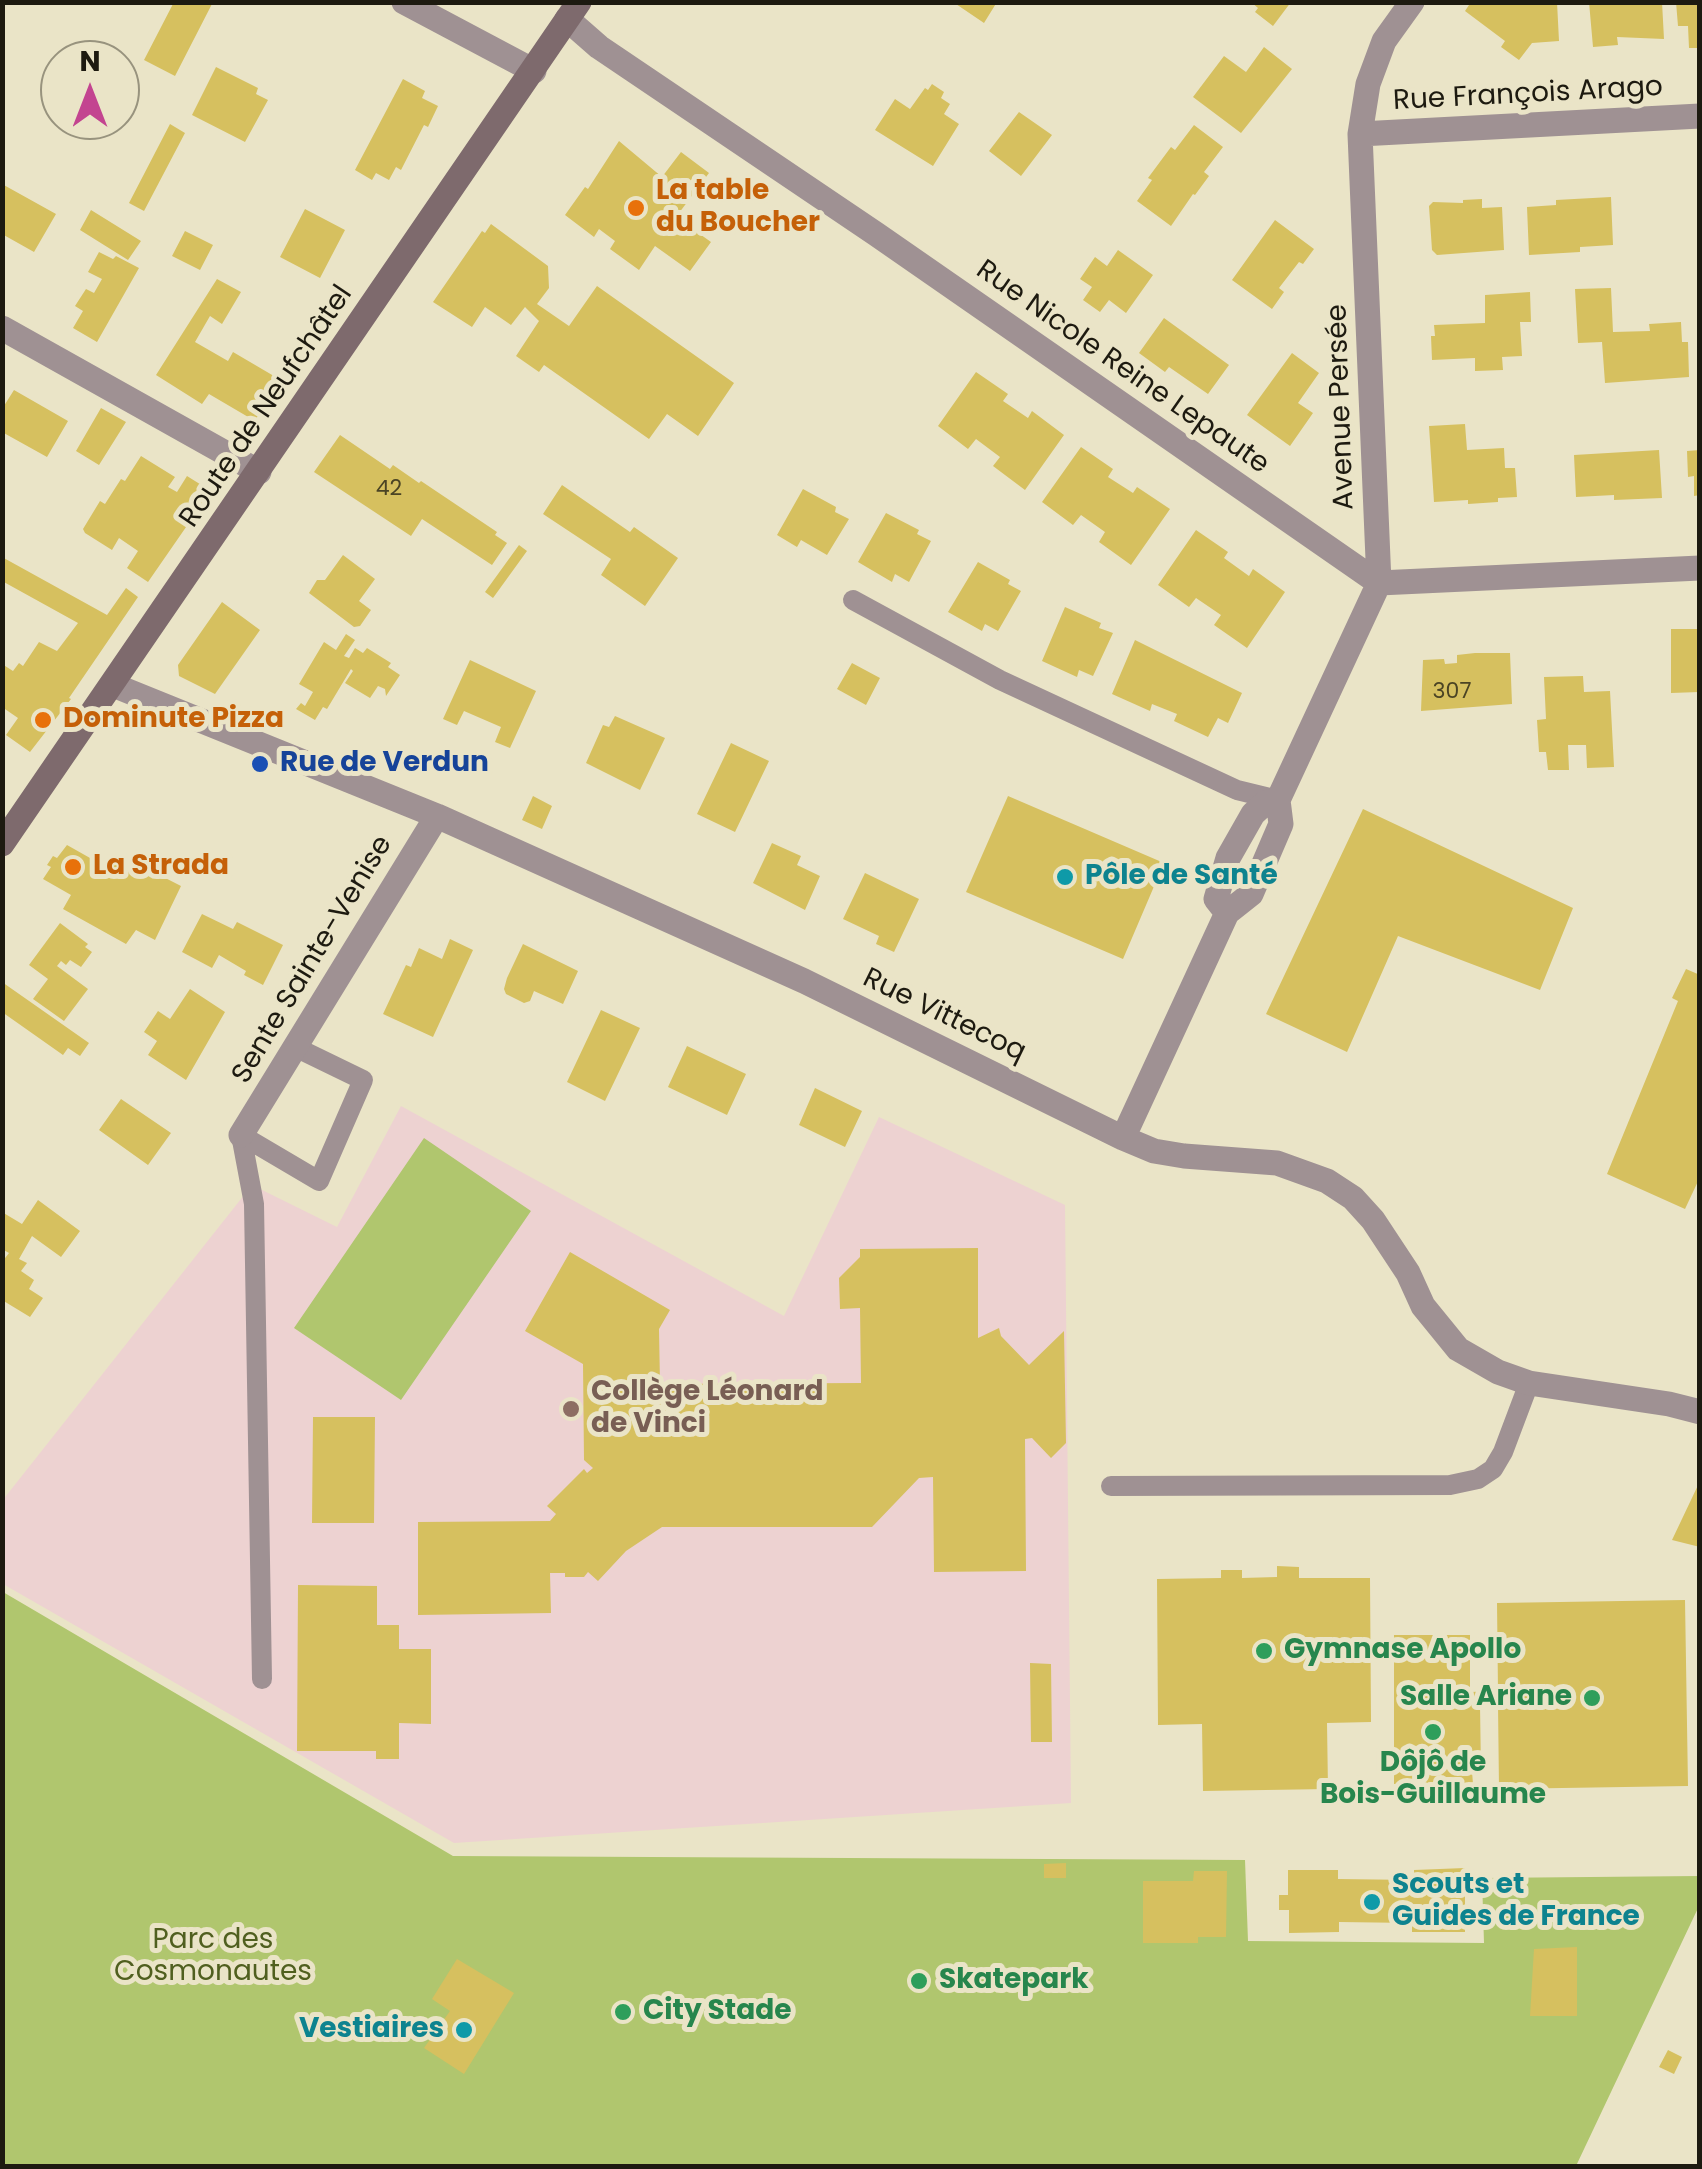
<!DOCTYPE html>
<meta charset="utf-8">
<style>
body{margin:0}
#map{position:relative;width:1702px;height:2169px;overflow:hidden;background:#eae4c7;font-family:Poppins,sans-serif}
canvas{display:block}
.frame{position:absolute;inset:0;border:5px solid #1d1a10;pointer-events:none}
.north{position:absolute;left:40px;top:40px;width:100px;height:100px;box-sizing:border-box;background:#eae4c7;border:2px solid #98937e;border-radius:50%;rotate:0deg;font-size:28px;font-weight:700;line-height:40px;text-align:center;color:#1d1a10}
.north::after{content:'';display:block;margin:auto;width:35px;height:45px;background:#c34490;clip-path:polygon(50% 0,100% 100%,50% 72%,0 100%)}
</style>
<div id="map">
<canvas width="1702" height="2169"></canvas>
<div class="frame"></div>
<div class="north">N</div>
</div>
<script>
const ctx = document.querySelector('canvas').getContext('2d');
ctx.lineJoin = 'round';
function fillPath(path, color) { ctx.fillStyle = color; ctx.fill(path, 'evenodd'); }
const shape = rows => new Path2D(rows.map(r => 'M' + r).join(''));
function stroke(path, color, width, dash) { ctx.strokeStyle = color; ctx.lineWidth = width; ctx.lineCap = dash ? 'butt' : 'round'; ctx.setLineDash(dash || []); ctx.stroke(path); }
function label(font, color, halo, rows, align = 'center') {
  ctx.font = font + ' Poppins,sans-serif'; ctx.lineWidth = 10; ctx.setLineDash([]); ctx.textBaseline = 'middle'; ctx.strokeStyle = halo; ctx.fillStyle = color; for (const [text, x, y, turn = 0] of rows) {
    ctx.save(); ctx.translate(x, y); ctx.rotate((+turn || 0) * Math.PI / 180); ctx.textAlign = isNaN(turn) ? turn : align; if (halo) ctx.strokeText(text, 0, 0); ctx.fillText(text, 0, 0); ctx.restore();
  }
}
fillPath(shape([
 [401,1106,784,1316,879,1117,1065,1205,1071,1803,454,1843,3,1584,2,1501,252,1185,337,1227]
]), '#edd2d1');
fillPath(shape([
 [424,1138,531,1211,401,1400,294,1328],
 [3,1592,453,1856,1245,1860,1248,1941,1484,1943,1482,1878,1699,1876,1699,1906,1576,2166,3,2166]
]), '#b0c66e');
fillPath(shape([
 [174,2,213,2,175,76,144,60],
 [953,2,997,2,984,23],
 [1251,2,1291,2,1273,26,1255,12,1258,8],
 [1471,2,1557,2,1559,41,1532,43,1519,60,1501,47,1505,41,1465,11],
 [1589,2,1662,2,1664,39,1617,37,1618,45,1593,47],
 [1676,2,1700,2,1700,48,1689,48,1688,26,1678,26],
 [1264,47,1292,69,1241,133,1193,97,1224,56,1246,72],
 [216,67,258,88,256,94,268,100,245,142,192,115],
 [403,79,425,91,422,98,438,106,428,127,424,125,401,170,396,167,389,180,376,173,372,180,355,170],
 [932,84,944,92,941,98,950,104,944,114,959,124,933,166,875,130,895,99,910,109,925,88,928,90],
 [1019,112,1052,135,1021,176,989,151],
 [170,124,185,133,144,211,129,203],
 [1194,125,1223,147,1204,172,1209,176,1195,195,1193,194,1171,226,1137,201,1152,180,1148,178,1171,147,1175,150],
 [619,141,662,177,681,152,709,173,676,217,711,242,690,271,655,246,639,270,610,249,615,241,599,229,594,237,565,215,585,187,588,189],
 [2,184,56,214,34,252,2,234],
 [1611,197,1613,245,1580,247,1580,252,1529,255,1527,207,1556,205,1556,200],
 [1482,199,1482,208,1502,207,1504,250,1437,255,1432,250,1429,206,1433,202,1463,203,1463,200],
 [305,209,345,230,320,278,280,257],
 [91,210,141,241,128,260,80,230],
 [1275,220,1314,249,1303,264,1299,262,1279,288,1284,292,1272,309,1232,280],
 [491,224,548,266,549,288,537,304,569,326,597,286,734,383,698,436,667,414,649,439,544,365,539,372,516,356,539,321,525,307,511,325,485,307,472,327,433,302,482,231,485,233],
 [185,231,213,245,200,270,172,256],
 [1118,250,1153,275,1126,313,1109,300,1100,312,1083,300,1092,287,1080,279,1095,257,1107,266],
 [99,252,113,259,116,256,139,268,97,342,73,328,83,311,75,306,86,289,94,293,102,279,88,272],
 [217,279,241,292,222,324,210,316,195,342,228,361,233,352,279,379,255,421,209,394,202,404,156,375],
 [1611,288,1613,332,1650,331,1649,324,1681,322,1682,342,1688,342,1689,377,1605,383,1602,342,1578,343,1575,289],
 [1530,292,1531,322,1520,322,1522,356,1502,357,1503,370,1475,371,1475,358,1432,360,1431,336,1435,336,1434,325,1485,323,1485,295],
 [1164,318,1229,365,1208,394,1169,367,1165,372,1139,353],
 [1292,353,1319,373,1298,403,1313,413,1290,446,1247,415],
 [976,372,1008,394,1003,401,1028,418,1032,411,1064,435,1025,490,993,466,1000,457,976,439,968,449,938,426],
 [14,390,68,421,47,457,2,432,2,409],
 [101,408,126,422,99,465,76,451],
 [1465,424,1467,450,1504,448,1505,468,1515,468,1517,497,1498,498,1498,502,1468,504,1468,500,1434,502,1429,426],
 [340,435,390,469,393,465,419,483,421,481,497,532,495,535,507,543,492,565,422,519,411,536,314,472],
 [1081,447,1113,469,1108,477,1133,493,1137,487,1170,509,1131,565,1099,542,1105,532,1081,515,1073,525,1042,502],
 [1659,450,1662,498,1614,500,1614,495,1576,497,1574,455],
 [1700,450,1700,495,1694,496,1694,476,1688,477,1687,451],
 [141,456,175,477,168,487,177,492,187,476,211,491,148,582,127,568,138,551,119,538,112,550,85,533,83,529,100,501,105,504,121,479,125,481],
 [562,485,630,532,634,527,678,558,645,606,601,575,611,559,543,514],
 [803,489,836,507,835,512,849,519,827,555,801,540,797,547,777,535],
 [886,513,919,530,917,534,931,541,909,582,895,574,892,582,858,562],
 [1196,530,1228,552,1224,558,1249,576,1253,569,1285,592,1247,648,1214,625,1221,615,1196,598,1189,607,1158,585],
 [519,545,527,551,493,598,485,592],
 [343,555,375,579,359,601,371,610,360,626,354,627,309,593,317,580,325,580],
 [2,557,107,615,126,588,138,597,69,698,71,699,30,752,6,735,18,718,2,707,2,664,13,671,19,663,23,666,39,642,57,651,78,623,2,581],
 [978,562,1010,580,1008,584,1021,591,998,631,985,624,982,631,948,612],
 [222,602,260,630,215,694,179,676,178,665],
 [1065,607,1101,623,1099,628,1113,633,1093,676,1079,670,1077,677,1042,661],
 [1671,629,1700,629,1699,692,1671,693],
 [346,634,355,640,344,656,349,658,355,648,363,653,367,648,391,663,388,667,400,675,386,696,385,689,378,686,370,698,345,683,353,671,351,669,327,709,323,707,315,720,296,709,301,703,305,706,313,692,299,684,324,642,336,650],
 [1135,640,1242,693,1228,723,1218,718,1208,737,1174,721,1177,714,1152,704,1150,711,1112,694],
 [1475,653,1510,653,1512,704,1421,711,1423,660,1444,659,1445,664,1457,663,1457,655],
 [470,660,536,691,510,748,495,742,501,727,464,711,457,725,443,719],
 [852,663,880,678,866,705,837,689],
 [1583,676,1584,692,1610,691,1614,767,1587,768,1586,745,1568,745,1569,770,1548,770,1546,752,1539,752,1537,720,1546,719,1544,677],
 [615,716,665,738,640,790,586,763,603,725,609,727],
 [731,743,769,761,735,832,697,814],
 [533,796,552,806,542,829,522,820],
 [1008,796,1164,863,1123,959,966,892],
 [1363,809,1573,908,1540,990,1398,936,1347,1052,1266,1014],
 [772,843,801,856,797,865,820,876,805,910,753,883],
 [67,845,106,867,110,861,127,870,132,861,181,886,155,940,136,930,126,944,63,909,71,895,43,879,51,867,47,865,53,856,57,858],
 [865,873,919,899,894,952,876,944,879,936,843,919],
 [202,914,233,929,237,922,283,945,263,985,244,975,246,971,219,955,212,968,182,952],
 [60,923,88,944,85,947,92,952,81,967,70,960,66,965,61,961,57,966,88,989,64,1021,33,999,48,979,29,965],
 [450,939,473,950,433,1037,383,1014,406,965,411,967,419,948,442,959],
 [523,944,578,971,563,1004,534,991,530,1001,524,1003,506,994,504,989,507,978],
 [1686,969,1700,975,1700,1177,1685,1209,1607,1174,1678,1001,1672,998],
 [2,982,89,1043,80,1056,68,1048,63,1055,2,1012],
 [190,989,225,1012,186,1080,148,1055,157,1041,144,1032,158,1011,170,1019],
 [601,1010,640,1028,605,1101,567,1082],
 [687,1046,746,1074,727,1115,668,1087],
 [815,1088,862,1111,845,1147,799,1125],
 [121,1099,171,1133,148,1165,99,1130],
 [38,1200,80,1231,61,1257,32,1236,19,1259,27,1263,21,1271,34,1280,29,1289,43,1298,30,1317,2,1300,2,1262,9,1253,2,1249,2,1212,22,1224],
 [978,1248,978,1338,999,1328,1001,1336,1029,1365,1064,1331,1066,1443,1051,1458,1032,1438,1025,1439,1026,1571,934,1572,933,1477,919,1478,872,1527,662,1527,626,1551,598,1581,588,1572,584,1577,565,1577,565,1573,550,1573,551,1613,418,1615,418,1522,550,1521,556,1514,547,1506,584,1469,587,1473,593,1468,584,1460,583,1364,525,1331,570,1252,670,1310,659,1329,660,1384,861,1383,860,1308,840,1309,839,1278,860,1257,860,1249],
 [313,1417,375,1417,374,1523,312,1523],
 [1700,1481,1700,1547,1672,1540],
 [1277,1566,1299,1567,1299,1578,1370,1578,1371,1722,1327,1723,1328,1789,1203,1791,1202,1724,1158,1725,1157,1579,1221,1578,1221,1570,1242,1570,1242,1578,1277,1577],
 [298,1585,377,1586,377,1625,399,1625,399,1649,431,1649,431,1724,399,1723,399,1759,376,1759,376,1751,297,1751],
 [1685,1600,1688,1786,1499,1789,1498,1705,1480,1705,1481,1771,1472,1771,1473,1784,1394,1784,1394,1635,1470,1635,1470,1692,1498,1691,1497,1603],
 [1030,1663,1051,1664,1052,1742,1031,1742],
 [1066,1863,1066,1878,1044,1878,1044,1864],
 [1465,1868,1465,1932,1412,1932,1412,1923,1339,1922,1339,1932,1289,1933,1289,1910,1279,1910,1279,1895,1288,1895,1288,1870,1338,1870,1338,1879,1414,1880,1414,1870],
 [1194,1871,1227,1871,1226,1937,1198,1937,1198,1943,1143,1943,1143,1881,1193,1881],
 [1577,1947,1577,2016,1530,2016,1534,1949],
 [457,1959,514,1993,464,2074,424,2048,450,2011,432,1999],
 [1668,2050,1682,2057,1674,2074,1659,2067]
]), '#d6c05f');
stroke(shape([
 [853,600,1000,680,1237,790,1278,800],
 [241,1135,254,1204,262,1679],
 [241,1135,319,1181,363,1080,295,1047],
 [1111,1486,1450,1485,1478,1479,1493,1469,1503,1452,1529,1383]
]), '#9f9193', 20);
stroke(shape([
 [404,2,534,71],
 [567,19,599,47,876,234,1379,583,1700,568],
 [1360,134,1700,116],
 [2,328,259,472],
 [113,685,437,816,804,981,1123,1138,1154,1151,1184,1156,1277,1163,1327,1181,1353,1198,1373,1220,1408,1273,1423,1306,1458,1349,1498,1372,1529,1383,1669,1404,1700,1412],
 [1227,913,1216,899,1228,858,1253,814,1265,803,1278,800],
 [241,1135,437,816],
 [1123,1138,1227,913,1251,894,1281,824,1278,800,1379,583,1360,134,1368,84,1384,41,1412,2]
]), '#9f9193', 25);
stroke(shape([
 [2,844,579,2]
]), '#7e6a6d', 25);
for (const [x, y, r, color] of [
 [636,208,10,"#e8710a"],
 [43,720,10,"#e8710a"],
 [260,764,10,"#1a4fb4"],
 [73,867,10,"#e8710a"],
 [1065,877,10,"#0f9aa8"],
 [571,1409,10,"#8d6e63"],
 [1264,1651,10,"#2e9e5b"],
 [1592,1698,10,"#2e9e5b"],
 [1433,1732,10,"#2e9e5b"],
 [1372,1902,10,"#0f9aa8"],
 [919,1981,10,"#2e9e5b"],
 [623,2012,10,"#2e9e5b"],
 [464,2030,10,"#0f9aa8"]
]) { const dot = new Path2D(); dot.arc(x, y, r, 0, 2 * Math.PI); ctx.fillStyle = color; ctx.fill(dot); stroke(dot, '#eae4c7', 4); }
label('22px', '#4b4424', null, [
 ["42",389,489],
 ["307",1452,692]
]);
label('28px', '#1d1a10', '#eae4c7', [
 ["Rue François Arago",1528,95,-3],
 ["Rue Nicole Reine Lepaute",1122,368,35],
 ["Route de Neufchâtel",267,407,-56],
 ["Avenue Persée",1342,407,-92],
 ["Sente Sainte-Venise",313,960,-59],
 ["Rue Vittecoq",944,1016,26]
]);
label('bold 28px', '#c56008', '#eae4c7', [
 ["La table",656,192],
 ["du Boucher",656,224],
 ["Dominute Pizza",63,720],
 ["La Strada",93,867]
], 'left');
label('bold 28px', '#164399', '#eae4c7', [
 ["Rue de Verdun",280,764]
], 'left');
label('bold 28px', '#0d838f', '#eae4c7', [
 ["Pôle de Santé",1085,877],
 ["Scouts et",1392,1886],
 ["Guides de France",1392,1918],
 ["Vestiaires",444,2030,"right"]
], 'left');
label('bold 28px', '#785e54', '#eae4c7', [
 ["Collège Léonard",591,1393],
 ["de Vinci",591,1425]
], 'left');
label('bold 28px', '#27864d', '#eae4c7', [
 ["Gymnase Apollo",1284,1651],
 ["Salle Ariane",1572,1698,"right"],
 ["Dôjô de",1433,1764,"center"],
 ["Bois-Guillaume",1433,1796,"center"],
 ["Skatepark",939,1981],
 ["City Stade",643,2012]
], 'left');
label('28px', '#505f1f', '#eae4c7', [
 ["Parc des",213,1941],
 ["Cosmonautes",213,1973]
]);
</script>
